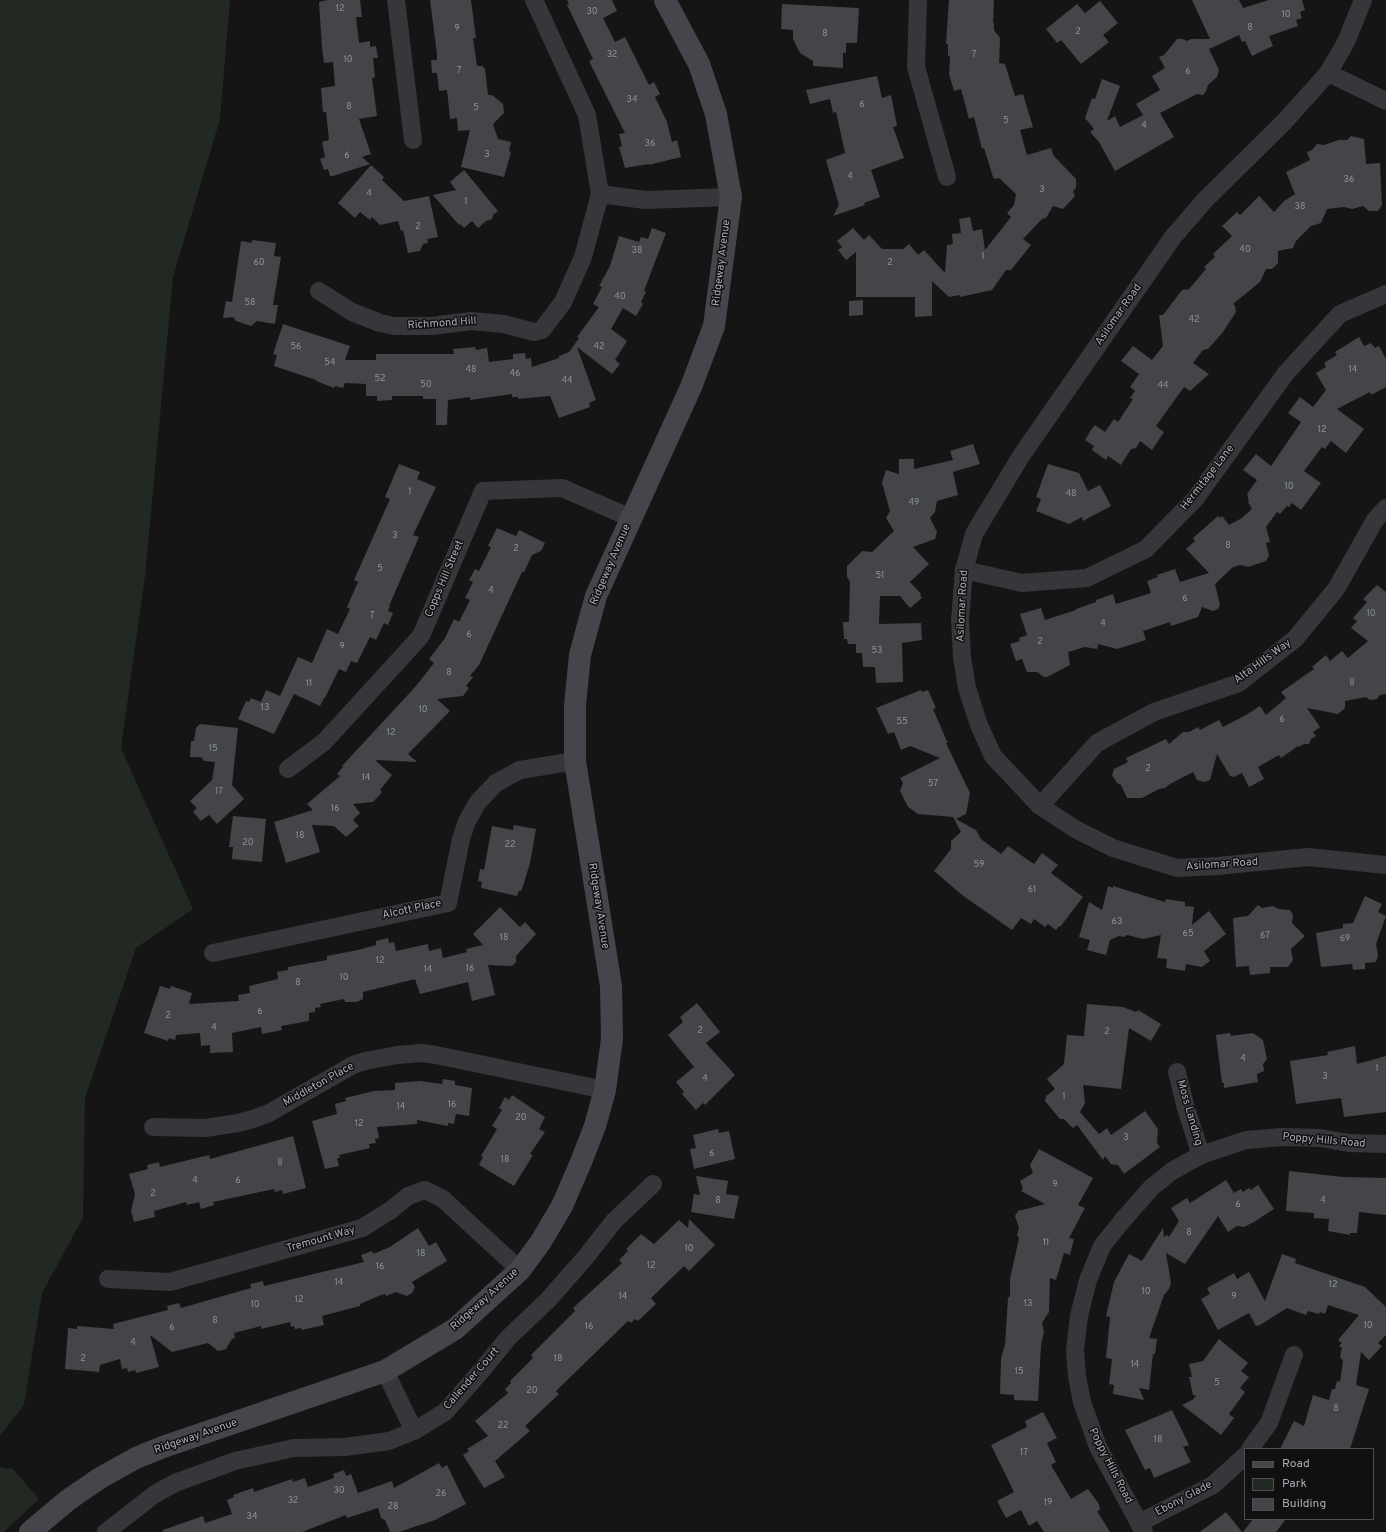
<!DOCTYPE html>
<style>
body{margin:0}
#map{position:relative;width:1386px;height:1532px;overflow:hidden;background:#151516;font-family:Overpass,sans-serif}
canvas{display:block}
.legend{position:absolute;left:1244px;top:1448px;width:130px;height:72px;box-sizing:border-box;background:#101011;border:1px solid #4d4e53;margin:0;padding:5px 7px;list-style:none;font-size:12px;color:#a8acb5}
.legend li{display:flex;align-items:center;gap:8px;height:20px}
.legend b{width:20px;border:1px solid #4d4e53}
</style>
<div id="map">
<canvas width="1386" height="1532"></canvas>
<ul class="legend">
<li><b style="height:5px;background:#44464b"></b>Road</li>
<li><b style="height:11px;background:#212922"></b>Park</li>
<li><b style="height:11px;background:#444549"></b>Building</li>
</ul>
</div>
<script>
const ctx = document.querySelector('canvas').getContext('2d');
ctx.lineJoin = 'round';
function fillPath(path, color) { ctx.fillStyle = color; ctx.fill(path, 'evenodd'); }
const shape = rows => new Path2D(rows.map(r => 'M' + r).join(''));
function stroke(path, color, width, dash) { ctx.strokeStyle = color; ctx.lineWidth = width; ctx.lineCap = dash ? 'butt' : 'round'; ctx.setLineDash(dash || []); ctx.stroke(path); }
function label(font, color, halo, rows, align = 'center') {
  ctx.font = font + ' Overpass,sans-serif'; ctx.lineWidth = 3; ctx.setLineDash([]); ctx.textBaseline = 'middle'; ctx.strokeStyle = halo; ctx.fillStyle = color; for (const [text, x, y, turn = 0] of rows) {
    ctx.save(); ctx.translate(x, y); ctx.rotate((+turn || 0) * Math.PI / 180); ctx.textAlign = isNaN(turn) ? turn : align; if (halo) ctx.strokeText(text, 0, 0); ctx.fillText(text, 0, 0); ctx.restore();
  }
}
fillPath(shape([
 [0,0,230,0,220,119,173,277,145,576,121,748,193,909,136,948,85,1098,83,1218,42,1293,24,1405,0,1436],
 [0,1467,13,1469,39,1499,4,1532,0,1532]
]), '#212922');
fillPath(shape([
 [328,0,360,0,362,17,356,17,359,43,370,41,370,47,376,46,378,58,373,58,375,77,372,78,377,116,359,119,371,154,362,157,370,164,333,176,330,176,328,169,324,170,320,159,325,157,322,142,329,140,326,112,323,112,321,88,335,86,333,62,324,63,322,47,319,2],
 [430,0,471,0,476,38,473,38,477,66,483,66,483,68,485,68,488,95,492,95,503,104,504,113,493,124,498,139,511,142,509,151,511,152,504,177,461,167,470,130,458,131,457,118,450,119,447,90,439,91,437,73,432,73,431,60,437,60,437,54],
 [567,0,612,0,617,11,603,18,615,42,625,37,649,85,654,82,660,94,655,97,667,122,672,142,677,140,681,157,649,165,649,164,625,168,619,147,622,146,619,134,625,133,589,61,593,59,567,5,569,4],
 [949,0,994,0,993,23,994,23,994,30,1000,38,999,63,1005,64,1015,96,1023,94,1033,127,1020,130,1027,155,1051,148,1054,156,1076,179,1076,188,1073,191,1075,196,1063,209,1053,206,1046,218,1042,219,1023,239,1031,245,1011,270,1006,270,992,290,960,297,960,295,949,297,932,281,932,316,915,317,915,297,856,297,856,252,846,260,838,250,842,247,837,241,853,228,864,240,869,235,882,249,903,249,909,244,918,255,924,250,945,273,947,245,953,244,952,234,961,233,959,219,970,217,973,231,982,229,985,250,1011,217,1007,213,1014,205,1016,194,999,178,995,179,993,177,984,148,982,149,974,117,969,119,961,89,954,91,949,74,950,56,948,56,948,44,946,44],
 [1192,0,1239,0,1243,8,1269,0,1302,0,1305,10,1300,12,1302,18,1296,20,1298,26,1269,36,1273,46,1252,56,1245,41,1242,42,1239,35,1209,49,1219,70,1217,77,1208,85,1206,91,1203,95,1197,94,1160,113,1174,137,1115,171,1099,142,1090,132,1094,129,1085,118,1092,98,1095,99,1102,79,1120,86,1107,121,1115,116,1120,127,1143,115,1136,104,1160,90,1152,76,1165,68,1159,57,1164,55,1177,39,1183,39,1187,41,1191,39,1210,39],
 [1100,1,1118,23,1103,35,1109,42,1081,64,1061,40,1057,43,1046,29,1077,4,1085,13],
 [782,4,859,8,857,43,846,43,846,53,843,53,843,68,813,66,813,61,800,53,793,39,793,30,781,29],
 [877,76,882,98,891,95,897,126,893,127,904,158,871,170,880,197,864,203,865,205,833,216,839,205,826,160,845,153,836,112,833,113,830,99,810,104,806,90],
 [1351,136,1364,139,1366,164,1380,163,1382,205,1378,211,1369,211,1363,206,1352,209,1344,207,1327,209,1321,223,1311,226,1296,241,1293,248,1278,251,1278,263,1272,269,1266,269,1260,282,1233,304,1235,306,1236,312,1223,332,1208,349,1203,350,1193,363,1209,374,1190,391,1184,387,1156,426,1164,432,1152,450,1140,441,1136,448,1131,449,1121,465,1108,456,1106,460,1092,450,1094,446,1085,440,1091,430,1095,425,1105,432,1114,419,1118,422,1133,399,1130,398,1135,391,1130,387,1139,374,1121,361,1133,346,1152,360,1163,346,1159,315,1163,315,1182,290,1189,289,1206,269,1204,267,1215,257,1213,254,1232,236,1222,226,1237,212,1240,215,1259,196,1274,212,1284,201,1295,194,1286,172,1310,160,1307,152,1312,150,1317,144,1324,145,1339,140,1347,140],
 [371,165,384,177,382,180,404,201,429,196,438,237,427,239,428,243,423,244,420,251,408,253,403,230,401,231,398,221,380,225,372,217,370,220,360,212,355,218,338,203],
 [464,170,498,211,493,215,492,219,486,221,478,228,472,221,464,228,460,224,459,225,433,195,456,190,450,182],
 [652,228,666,233,644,291,646,292,641,302,643,304,636,316,623,308,611,329,627,341,615,360,620,364,612,374,577,347,596,400,589,403,590,407,559,418,550,396,518,399,518,397,512,397,512,394,470,400,470,397,448,400,447,425,436,425,436,399,423,399,423,396,392,396,392,400,377,401,377,396,366,396,366,384,345,383,343,388,335,386,334,388,316,381,316,380,274,366,277,355,273,354,283,324,350,346,345,360,376,360,376,354,454,354,453,349,475,347,476,350,487,348,489,362,513,359,513,354,525,353,526,359,531,358,532,367,559,358,559,356,569,352,579,338,577,337,599,307,593,304,602,287,599,286,610,266,619,236,639,242,641,237,648,239],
 [252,240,276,243,274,256,281,257,273,305,278,305,275,324,257,321,251,326,236,321,233,317,223,318,226,301,232,302,241,241,252,243],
 [863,300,863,315,849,316,849,301],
 [1359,337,1364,346,1371,343,1375,348,1379,346,1386,359,1386,387,1371,395,1370,392,1337,409,1364,429,1346,453,1331,441,1325,449,1322,447,1304,471,1321,483,1301,510,1292,503,1289,507,1287,506,1280,514,1277,512,1266,527,1270,542,1266,543,1269,556,1266,561,1248,567,1241,565,1233,567,1215,584,1220,605,1218,609,1213,611,1202,607,1198,617,1171,626,1170,622,1143,631,1146,640,1117,649,1098,644,1097,649,1085,647,1068,652,1070,665,1047,677,1044,677,1037,672,1027,672,1022,659,1016,661,1010,644,1020,641,1019,638,1027,635,1020,614,1041,608,1045,620,1076,610,1076,609,1096,602,1096,600,1113,594,1116,604,1151,593,1147,581,1158,577,1157,575,1175,569,1180,582,1209,573,1186,549,1195,541,1193,538,1218,516,1220,518,1222,516,1229,525,1242,518,1252,509,1248,502,1249,501,1247,494,1257,480,1243,470,1256,454,1271,466,1301,422,1288,413,1300,397,1313,407,1326,390,1316,373,1326,367,1324,363,1337,355,1335,352],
 [973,444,980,464,953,472,958,495,937,501,935,512,930,518,937,532,935,539,913,547,929,564,910,582,921,594,920,595,922,598,910,608,900,596,880,596,879,624,921,623,922,640,902,643,903,682,876,683,875,667,863,667,862,653,856,653,856,644,848,644,847,639,844,639,843,622,849,622,850,582,847,577,847,566,862,551,872,552,894,531,886,518,890,511,882,483,886,470,899,474,899,459,914,459,914,469,953,460,950,451],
 [399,464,420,472,417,479,436,487,413,535,419,537,389,606,390,606,388,611,393,613,388,625,384,623,376,640,370,637,357,663,351,661,346,672,339,669,325,698,324,698,320,706,294,694,274,734,238,719,246,701,249,702,251,698,261,702,266,690,280,696,298,657,312,663,327,629,338,634,350,609,347,607,358,582,354,580,390,499,385,497],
 [1048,464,1079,473,1088,491,1100,485,1111,506,1083,521,1082,517,1069,524,1036,511,1041,499,1036,497],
 [497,528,516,536,519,530,545,543,541,551,532,555,524,572,522,572,479,665,470,676,473,677,466,686,469,688,463,696,437,699,450,711,408,754,417,762,375,760,392,775,380,790,382,792,373,802,353,804,360,813,353,820,359,826,346,837,334,826,312,825,320,852,286,863,274,822,313,810,307,804,340,776,337,774,343,767,342,766,416,686,434,663,429,659,445,638,454,619,459,622,470,600,465,598,473,582,469,580,475,569,479,571,491,547,488,546],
 [1377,585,1386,592,1386,694,1380,695,1377,699,1370,700,1366,697,1345,701,1345,708,1338,714,1307,708,1320,727,1313,732,1316,736,1311,739,1309,744,1304,744,1299,747,1298,746,1281,758,1279,755,1258,767,1264,779,1249,787,1242,773,1234,777,1230,776,1217,754,1210,780,1205,782,1197,780,1193,772,1170,784,1165,788,1159,789,1142,798,1127,798,1121,785,1117,783,1112,775,1114,769,1128,762,1126,758,1166,739,1169,744,1183,732,1189,732,1198,727,1200,730,1219,720,1223,727,1246,715,1260,706,1266,715,1286,698,1281,692,1314,669,1312,667,1326,655,1330,661,1342,651,1348,658,1368,641,1351,628,1357,621,1353,618,1367,602,1363,599],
 [921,690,922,692,928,690,936,708,933,709,946,739,948,743,946,743,970,793,966,814,956,819,976,830,981,839,1001,854,1008,846,1034,864,1042,853,1058,865,1051,873,1083,897,1060,927,1059,926,1056,930,1048,924,1045,927,1034,919,1031,924,1021,918,1012,930,962,895,934,871,951,849,951,841,961,832,953,817,918,814,908,807,900,791,903,783,900,778,940,758,910,746,901,750,894,732,888,734,876,708],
 [200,724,238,728,232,785,244,799,217,824,209,815,201,821,193,812,197,808,190,801,212,780,215,762,204,761,201,757,190,757,191,741,194,741,196,728],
 [233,816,266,819,262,862,232,859,233,847,229,847],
 [514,825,536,829,530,863,523,886,521,891,519,891,517,896,481,888,482,882,478,881,480,869,484,870,492,826,513,830],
 [1108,886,1113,888,1113,886,1165,902,1166,899,1185,902,1185,906,1194,907,1192,925,1209,911,1226,934,1204,951,1210,961,1202,967,1186,964,1185,971,1166,968,1167,959,1157,958,1161,935,1143,939,1127,935,1124,937,1119,936,1110,940,1106,955,1087,950,1090,940,1079,937,1089,902,1102,910],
 [1365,896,1382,904,1378,912,1386,916,1376,944,1378,955,1376,962,1365,963,1365,969,1353,970,1352,964,1321,967,1316,933,1343,928,1343,924,1353,923],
 [1258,905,1262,908,1273,906,1279,909,1290,910,1293,915,1292,923,1305,936,1291,949,1293,960,1288,967,1270,967,1270,973,1250,975,1249,966,1236,967,1233,918,1248,916],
 [500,907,520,927,525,922,536,934,516,956,516,962,512,966,488,965,495,995,472,1001,468,982,420,994,415,979,363,992,363,999,357,1002,345,1002,344,999,320,1004,321,1007,315,1008,315,1012,309,1013,309,1021,281,1026,282,1030,262,1034,261,1027,232,1033,233,1052,210,1053,210,1045,201,1046,200,1033,176,1035,175,1040,169,1038,168,1041,144,1033,160,986,170,989,171,986,192,993,189,1004,239,1001,238,995,250,993,249,986,278,979,277,972,288,970,288,967,327,960,327,956,358,950,376,945,376,941,388,938,389,943,394,942,396,951,428,944,429,951,441,948,443,958,467,952,466,949,483,945,473,934],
 [697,1003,720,1032,706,1043,735,1075,705,1105,703,1103,696,1110,682,1094,684,1092,676,1082,694,1067,668,1035,683,1022,680,1017],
 [1087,1004,1123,1007,1136,1012,1138,1010,1161,1024,1151,1041,1129,1028,1121,1089,1083,1085,1085,1103,1080,1112,1099,1134,1107,1128,1111,1135,1145,1111,1158,1129,1157,1143,1160,1147,1124,1174,1118,1165,1111,1164,1105,1156,1103,1160,1077,1125,1073,1128,1064,1119,1060,1119,1045,1101,1046,1096,1055,1089,1047,1079,1064,1064,1067,1035,1084,1036],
 [1230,1033,1231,1036,1253,1033,1263,1040,1267,1059,1263,1064,1264,1071,1257,1074,1258,1082,1224,1088,1224,1083,1222,1083,1216,1035],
 [1355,1046,1357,1064,1386,1056,1386,1112,1344,1117,1341,1098,1296,1104,1290,1061,1328,1055,1327,1052],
 [443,1079,455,1081,455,1085,472,1088,469,1116,456,1114,454,1124,448,1123,448,1126,417,1120,417,1124,377,1127,379,1138,375,1139,376,1143,369,1144,370,1148,339,1155,340,1158,337,1158,339,1166,325,1169,312,1121,337,1114,335,1104,346,1101,345,1098,374,1091,395,1090,395,1083,420,1081,442,1084],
 [512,1095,545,1117,539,1129,545,1132,530,1154,533,1155,514,1186,479,1165,483,1157,481,1156,497,1129,492,1126,502,1110,499,1108,505,1097,509,1100],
 [718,1129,719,1133,729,1131,735,1159,694,1169,690,1149,696,1148,693,1135],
 [293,1136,306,1188,283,1194,282,1190,275,1192,274,1189,213,1202,214,1205,201,1209,199,1202,187,1205,186,1202,154,1211,155,1217,134,1222,131,1211,135,1194,129,1174,148,1169,147,1165,159,1162,160,1167,209,1155,210,1159],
 [1039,1149,1093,1178,1078,1205,1085,1208,1069,1238,1074,1239,1070,1255,1064,1253,1056,1280,1050,1278,1049,1312,1042,1323,1044,1332,1041,1345,1038,1401,1014,1400,1014,1395,1000,1394,1001,1358,1005,1345,1008,1298,1010,1296,1010,1279,1019,1238,1017,1235,1019,1228,1015,1216,1018,1211,1045,1204,1021,1191,1023,1188,1020,1181,1033,1173,1030,1165],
 [1289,1171,1343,1177,1386,1178,1386,1215,1359,1212,1357,1233,1350,1233,1350,1235,1328,1231,1329,1219,1314,1218,1314,1213,1286,1211],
 [696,1176,728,1181,726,1194,739,1196,734,1219,691,1212,694,1194,700,1195],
 [1226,1180,1234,1193,1241,1189,1243,1192,1249,1188,1251,1190,1258,1185,1274,1209,1254,1222,1244,1227,1237,1226,1228,1232,1218,1216,1185,1264,1166,1253,1171,1283,1169,1289,1164,1295,1149,1338,1157,1339,1155,1354,1153,1354,1149,1390,1139,1388,1144,1400,1113,1394,1114,1385,1109,1384,1112,1359,1106,1358,1110,1317,1106,1316,1114,1282,1129,1254,1142,1261,1163,1228,1164,1237,1167,1235,1169,1237,1179,1221,1171,1208,1187,1198,1190,1203],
 [689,1219,715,1245,689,1271,684,1266,651,1298,656,1304,638,1321,635,1319,631,1323,628,1321,556,1391,559,1394,525,1426,530,1431,495,1461,505,1477,484,1488,463,1455,469,1451,467,1449,488,1436,475,1421,508,1393,505,1389,511,1383,510,1381,533,1358,531,1355,575,1311,573,1308,622,1263,619,1260,628,1251,626,1249,641,1234,654,1244,679,1220,688,1228],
 [418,1228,429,1246,436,1242,447,1261,412,1282,415,1287,412,1293,407,1296,396,1292,386,1296,385,1294,381,1295,360,1304,360,1306,322,1316,324,1325,302,1330,301,1328,295,1329,294,1326,291,1327,290,1322,261,1329,261,1326,234,1333,235,1338,232,1339,226,1349,218,1351,208,1343,172,1352,150,1335,159,1367,136,1373,135,1370,128,1372,127,1368,122,1369,120,1359,100,1365,99,1372,65,1369,68,1328,77,1329,77,1326,114,1329,113,1324,168,1310,167,1306,179,1303,181,1308,251,1288,250,1284,263,1281,264,1286,364,1262,361,1255,372,1251,373,1254,390,1247],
 [1282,1254,1296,1259,1295,1263,1365,1287,1386,1307,1386,1335,1378,1343,1382,1346,1369,1360,1361,1352,1356,1385,1369,1389,1350,1449,1280,1449,1294,1421,1304,1426,1313,1395,1329,1400,1332,1389,1335,1389,1337,1381,1340,1382,1343,1361,1340,1357,1342,1348,1339,1346,1342,1343,1338,1340,1359,1315,1328,1305,1325,1314,1320,1312,1319,1314,1308,1311,1306,1315,1287,1308,1260,1325,1256,1326,1249,1313,1218,1330,1201,1299,1210,1294,1207,1288,1234,1273,1237,1279,1249,1272,1265,1301],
 [1219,1339,1248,1363,1241,1371,1249,1377,1240,1388,1245,1392,1229,1414,1234,1418,1221,1435,1182,1405,1194,1399,1194,1397,1197,1396,1193,1395,1189,1377,1192,1377,1189,1364,1203,1361],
 [1172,1410,1189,1445,1183,1447,1191,1462,1154,1478,1150,1468,1145,1470,1125,1430],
 [1043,1412,1057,1438,1047,1443,1056,1462,1051,1465,1071,1499,1088,1489,1099,1504,1100,1510,1097,1511,1110,1532,1044,1532,1037,1521,1029,1526,1021,1510,1006,1518,997,1501,1014,1492,991,1445,1027,1427,1025,1421],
 [439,1463,442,1468,447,1465,466,1504,435,1520,399,1532,390,1532,385,1520,381,1518,378,1508,347,1518,346,1515,302,1532,163,1532,163,1530,203,1516,205,1523,232,1514,227,1500,234,1497,233,1495,253,1488,254,1492,292,1479,293,1482,305,1478,308,1487,334,1478,333,1474,344,1470,346,1476,351,1474,358,1493,392,1481,394,1488],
 [1226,1512,1242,1532,1200,1532],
 [1253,1519,1286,1519,1276,1532,1243,1532]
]), '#444549');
stroke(shape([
 [396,0,413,140],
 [534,0,587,115,600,194],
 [918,0,916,67,947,177],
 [1363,0,1346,42,1328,73,1284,122,1205,200,1173,237,1021,456,974,534,964,570,960,620,962,657,967,688,979,725,993,756,1040,806,1077,830,1113,848,1177,868,1218,866,1308,857,1386,865],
 [1328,73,1386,101],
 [319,291,352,312,380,323,394,326,432,326,471,321,504,324,534,332,542,330,563,302,583,257,600,194,645,200,731,197],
 [964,570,1022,583,1087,578,1146,549,1195,499,1286,373,1340,314,1386,294],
 [288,769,324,742,421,636,483,491,562,488,631,518],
 [1040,806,1097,743,1154,712,1239,683,1295,639,1336,589,1375,520,1386,508],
 [213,953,448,903,461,839,467,821,478,802,496,783,520,770,575,761],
 [1177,1072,1185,1105,1201,1155],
 [153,1127,205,1128,238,1123,253,1119,269,1113,353,1065,365,1061,397,1055,422,1053,436,1055,605,1090],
 [108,1279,170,1282,362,1228,391,1210,408,1196,425,1190,443,1199,520,1270],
 [385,1371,414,1431],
 [1250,1449,1269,1423,1294,1355],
 [1139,1523,1213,1485,1245,1456],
 [106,1532,155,1494,175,1483,235,1461,294,1448,345,1447,389,1441,414,1431,445,1412,482,1370,508,1338,548,1300,585,1258,614,1221,653,1184],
 [1144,1532,1098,1447,1082,1402,1077,1376,1075,1350,1079,1316,1088,1280,1102,1246,1122,1221,1152,1187,1172,1171,1201,1155,1246,1140,1282,1137,1320,1138,1349,1143,1386,1144]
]), '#36373b', 18);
stroke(shape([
 [30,1532,68,1500,100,1478,136,1458,163,1447,385,1371,455,1329,520,1270,540,1243,562,1206,581,1162,595,1126,605,1090,612,1039,611,986,575,761,575,705,580,655,596,596,691,387,714,326,731,197,716,114,699,64,665,0]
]), '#44464b', 22);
label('9px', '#8f929a', null, [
 ["12",340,9],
 ["30",592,12],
 ["10",1286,15],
 ["8",1250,28],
 ["9",457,29],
 ["2",1078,32],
 ["8",825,34],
 ["32",612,55],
 ["7",974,55],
 ["10",348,60],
 ["7",459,71],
 ["6",1188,72],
 ["34",632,100],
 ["6",862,105],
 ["8",349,107],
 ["5",476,108],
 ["5",1006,121],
 ["4",1144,126],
 ["36",650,144],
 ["3",487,155],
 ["6",347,156],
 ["4",850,177],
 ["36",1349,180],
 ["3",1042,190],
 ["4",369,194],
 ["1",466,202],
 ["38",1300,207],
 ["2",418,227],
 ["40",1245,250],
 ["38",637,251],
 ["1",983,257],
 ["60",259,263],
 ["2",890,263],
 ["40",620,297],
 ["58",250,303],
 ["42",1194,320],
 ["56",296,347],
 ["42",599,347],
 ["54",330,363],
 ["48",471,370],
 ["14",1353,370],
 ["46",515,374],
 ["52",380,379],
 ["44",567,381],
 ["50",426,385],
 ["44",1163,386],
 ["12",1322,430],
 ["10",1289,487],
 ["1",410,492],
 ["48",1071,494],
 ["49",914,503],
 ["3",395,536],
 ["8",1228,546],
 ["2",516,549],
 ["5",380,569],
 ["51",880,576],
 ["4",491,591],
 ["6",1185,599],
 ["10",1371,614],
 ["7",372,616],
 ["4",1103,624],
 ["6",469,635],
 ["2",1040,642],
 ["9",342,647],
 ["53",877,651],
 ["8",449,673],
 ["8",1352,683],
 ["11",309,684],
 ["13",265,708],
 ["10",423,710],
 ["6",1282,720],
 ["55",902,722],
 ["12",391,733],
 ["15",213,749],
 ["2",1148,769],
 ["14",366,778],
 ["57",933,784],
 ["17",219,792],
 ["16",335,809],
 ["18",300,836],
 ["20",248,843],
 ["22",510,845],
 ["59",979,865],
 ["61",1032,890],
 ["63",1117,922],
 ["65",1188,934],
 ["67",1265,936],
 ["18",504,938],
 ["69",1345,939],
 ["12",380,961],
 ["16",470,969],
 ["14",428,970],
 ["10",344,978],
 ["8",298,983],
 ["6",260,1012],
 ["2",168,1016],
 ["4",214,1028],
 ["2",700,1031],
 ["2",1107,1032],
 ["4",1243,1059],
 ["1",1377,1069],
 ["3",1325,1077],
 ["4",705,1079],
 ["1",1064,1097],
 ["16",452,1105],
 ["14",401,1107],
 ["20",521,1118],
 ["12",359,1124],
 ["3",1126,1138],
 ["6",712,1154],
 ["18",505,1160],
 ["8",280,1163],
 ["4",195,1181],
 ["6",238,1181],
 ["9",1055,1185],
 ["2",153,1194],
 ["8",718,1201],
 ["4",1323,1201],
 ["6",1238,1205],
 ["8",1189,1233],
 ["11",1046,1243],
 ["10",689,1249],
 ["18",421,1254],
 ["12",651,1266],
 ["16",380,1267],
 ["14",339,1283],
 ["12",1333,1285],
 ["10",1146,1292],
 ["14",623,1297],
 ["9",1234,1297],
 ["12",299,1300],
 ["13",1028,1304],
 ["10",255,1305],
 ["8",215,1321],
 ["10",1368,1326],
 ["16",589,1327],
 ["6",172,1328],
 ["4",133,1343],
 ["2",83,1359],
 ["18",558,1359],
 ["14",1135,1365],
 ["15",1019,1372],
 ["5",1217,1383],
 ["20",532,1391],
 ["8",1336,1409],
 ["22",503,1426],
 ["18",1158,1440],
 ["17",1024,1453],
 ["30",339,1491],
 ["26",441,1494],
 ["32",293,1501],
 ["19",1048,1503],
 ["28",393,1507],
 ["34",252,1517]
]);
label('11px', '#a8acb5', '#101011', [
 ["Ridgeway Avenue",722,263,-83],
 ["Asilomar Road",1119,315,-55],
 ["Richmond Hill",442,324,-4],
 ["Hermitage Lane",1208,478,-52],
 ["Ridgeway Avenue",611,565,-67],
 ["Copps Hill Street",445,579,-67],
 ["Asilomar Road",963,606,-87],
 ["Alta Hills Way",1263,662,-36],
 ["Asilomar Road",1222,865,-4],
 ["Ridgeway Avenue",598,906,81],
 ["Alcott Place",412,910,-12],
 ["Middleton Place",319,1085,-29],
 ["Moss Landing",1189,1113,74],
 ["Poppy Hills Road",1324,1141,5],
 ["Tremount Way",321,1240,-16],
 ["Ridgeway Avenue",485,1300,-42],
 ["Callender Court",472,1379,-49],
 ["Ridgeway Avenue",196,1437,-19],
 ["Poppy Hills Road",1110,1466,63],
 ["Ebony Glade",1184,1499,-28]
]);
</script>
